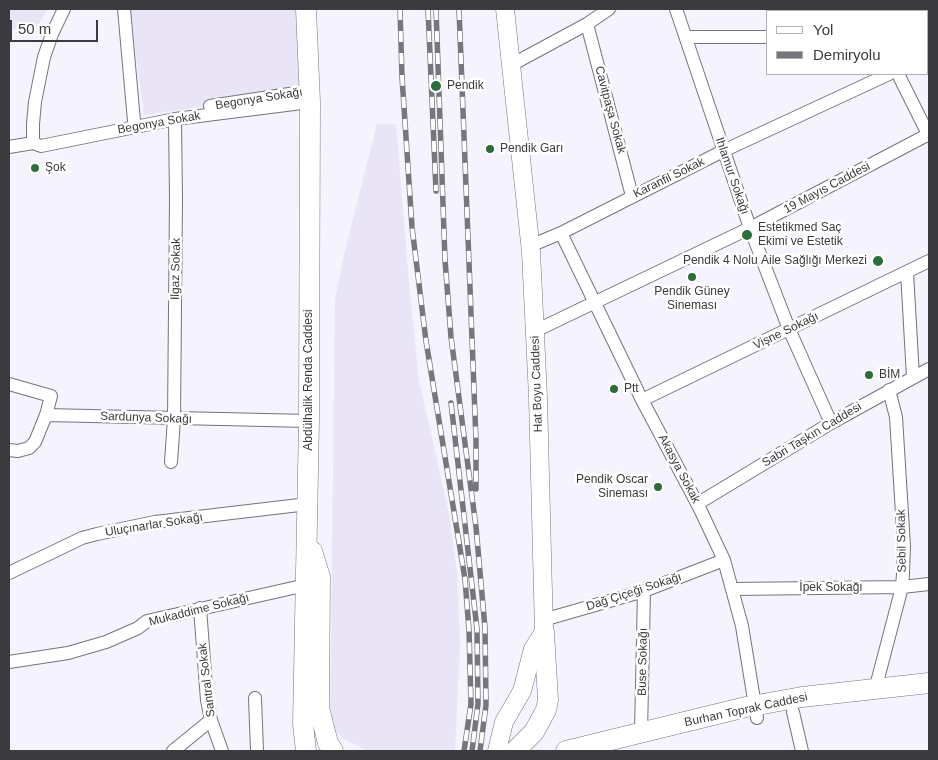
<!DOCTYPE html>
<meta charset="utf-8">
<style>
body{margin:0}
#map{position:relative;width:938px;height:760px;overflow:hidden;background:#f5f3fd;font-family:Helvetica,sans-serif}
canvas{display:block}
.frame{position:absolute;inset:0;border:10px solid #3b3a3e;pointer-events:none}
.legend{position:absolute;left:766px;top:10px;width:162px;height:65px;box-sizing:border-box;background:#fff;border:1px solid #b1b0b2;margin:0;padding:6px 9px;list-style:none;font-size:15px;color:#3b3a3e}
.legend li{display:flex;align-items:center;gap:10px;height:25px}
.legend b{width:25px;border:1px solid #b1b0b2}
.scale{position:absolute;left:10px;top:20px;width:88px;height:22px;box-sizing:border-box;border:2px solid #3b3a3e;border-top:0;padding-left:6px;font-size:15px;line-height:18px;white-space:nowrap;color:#3b3a3e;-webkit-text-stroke:4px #fff;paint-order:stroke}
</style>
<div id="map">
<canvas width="938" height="760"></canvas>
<div class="frame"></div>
<ul class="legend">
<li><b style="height:6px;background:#fff"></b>Yol</li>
<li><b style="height:6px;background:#77767c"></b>Demiryolu</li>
</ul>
<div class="scale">50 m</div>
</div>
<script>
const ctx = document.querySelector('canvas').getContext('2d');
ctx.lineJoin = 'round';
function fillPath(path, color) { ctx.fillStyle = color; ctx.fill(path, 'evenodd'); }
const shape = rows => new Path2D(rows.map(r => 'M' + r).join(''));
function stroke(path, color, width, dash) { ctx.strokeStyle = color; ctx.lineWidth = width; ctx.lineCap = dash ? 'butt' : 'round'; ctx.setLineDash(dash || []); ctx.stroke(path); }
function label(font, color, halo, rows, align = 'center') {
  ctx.font = font + ' Helvetica,sans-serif'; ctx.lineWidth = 5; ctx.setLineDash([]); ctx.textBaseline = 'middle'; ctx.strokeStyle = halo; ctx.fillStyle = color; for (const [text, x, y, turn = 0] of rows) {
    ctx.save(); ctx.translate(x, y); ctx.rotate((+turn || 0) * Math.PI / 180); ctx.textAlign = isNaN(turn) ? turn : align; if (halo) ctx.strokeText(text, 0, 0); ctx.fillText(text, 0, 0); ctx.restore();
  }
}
fillPath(shape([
 [9,9,48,9,32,34,9,28],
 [130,9,302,9,304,92,144,115],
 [377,124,396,124,410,295,419,380,449,514,457,572,460,644,455,751,367,751,341,737,330,727,335,300,344,255]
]), '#e9e5f7');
const street = shape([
 [124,9,134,121],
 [676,9,750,228,789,329,831,423],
 [799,9,799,11],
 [869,9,870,11],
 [587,24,632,196],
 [686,37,767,37],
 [927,55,929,54],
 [511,65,587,24,609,9],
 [898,74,929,136],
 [210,106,309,91],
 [33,143,33,124,35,102,44,57,52,34,64,9],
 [9,147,33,143,41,146,175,119,310,102],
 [561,233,642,400,699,507,724,560,742,626,757,718],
 [530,246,561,233,723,151,889,74],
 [907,272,913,377],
 [535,331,750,228,929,134],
 [9,384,51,396,46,415,309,421],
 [642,400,929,261],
 [9,450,18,451,29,448,35,442,46,415],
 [171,462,174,419,176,199,175,119],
 [697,504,831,423,929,369],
 [9,573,82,538,97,534,155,522,308,504],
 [733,589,902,587,929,584],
 [200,608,207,700,211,720,222,751],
 [543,620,644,591,724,560],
 [9,662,68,653,106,642,138,628,147,621,306,585],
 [875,690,902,587,903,574,904,546,896,417,889,390],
 [255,698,257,751],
 [793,712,802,751],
 [641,733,644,591],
 [173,751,211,720]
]);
const secondary = shape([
 [497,751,504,722,522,691,533,649,544,632,538,397,531,252,505,9]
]);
const primary = shape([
 [306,9,310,102,309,421,303,724,306,751],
 [312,551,320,577,319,708,328,743,333,751],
 [515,751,534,732,546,710,548,700,544,632],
 [566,751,746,707,802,697,929,683]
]);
stroke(street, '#76737d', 14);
stroke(secondary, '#76737d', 19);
stroke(primary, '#76737d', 21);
stroke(street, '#fff', 12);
stroke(secondary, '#fff', 18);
stroke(primary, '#fff', 20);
const rail = shape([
 [400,9,402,77,412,227,426,341,465,579,469,630,471,704,464,751],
 [428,9,436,191],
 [436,9,445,260,451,337,476,527,485,628,486,705,480,751],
 [459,9,476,440,476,489],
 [451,403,477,629,478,704,472,751]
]);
stroke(rail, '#77767c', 5.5);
stroke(rail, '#fff', 4, [11]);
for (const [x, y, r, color] of [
 [436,86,6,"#2a6e38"],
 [490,149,5,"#2a6e38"],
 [35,168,5,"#2a6e38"],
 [747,235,6,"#2a6e38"],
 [878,261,6,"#2a6e38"],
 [692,277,5,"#2a6e38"],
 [869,375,5,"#2a6e38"],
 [614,389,5,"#2a6e38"],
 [658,487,5,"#2a6e38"]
]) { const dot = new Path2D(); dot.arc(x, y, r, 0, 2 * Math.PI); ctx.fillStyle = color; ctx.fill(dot); stroke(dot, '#fff', 2); }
label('12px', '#3b3a3e', '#fff', [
 ["Pendik",447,86],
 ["Pendik Garı",500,149],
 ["Şok",45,168],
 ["Estetikmed Saç",758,228],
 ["Ekimi ve Estetik",758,242],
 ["Pendik 4 Nolu Aile Sağlığı Merkezi",867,261,"right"],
 ["Pendik Güney",692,292,"center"],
 ["Sineması",692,306,"center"],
 ["BİM",879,375],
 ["Ptt",624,389],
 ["Pendik Oscar",648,480,"right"],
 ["Sineması",648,494,"right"]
], 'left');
label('12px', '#3b3a3e', '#fff', [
 ["Begonya Sokağı",259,99,-9],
 ["Cavitpaşa Sokak",610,110,75],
 ["Begonya Sokak",159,123,-10],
 ["Ihlamur Sokağı",732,176,71],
 ["Karanfil Sokak",669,178,-26],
 ["19 Mayıs Caddesi",827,188,-28],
 ["Ilgaz Sokak",176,269,-89],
 ["Vişne Sokağı",786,331,-26],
 ["Abdülhalik Renda Caddesi",309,380,-90],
 ["Hat Boyu Caddesi",537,384,-92],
 ["Sardunya Sokağı",146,418,2],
 ["Sabri Taşkın Caddesi",812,435,-31],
 ["Akasya Sokak",679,469,62],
 ["Uluçınarlar Sokağı",154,525,-9],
 ["Sebil Sokak",902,541,-91],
 ["İpek Sokağı",831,588],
 ["Dağ Çiçeği Sokağı",634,592,-18],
 ["Mukaddime Sokağı",199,610,-14],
 ["Buse Sokağı",643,662,-89],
 ["Santral Sokak",207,680,-97],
 ["Burhan Toprak Caddesi",746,710,-12]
]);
</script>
